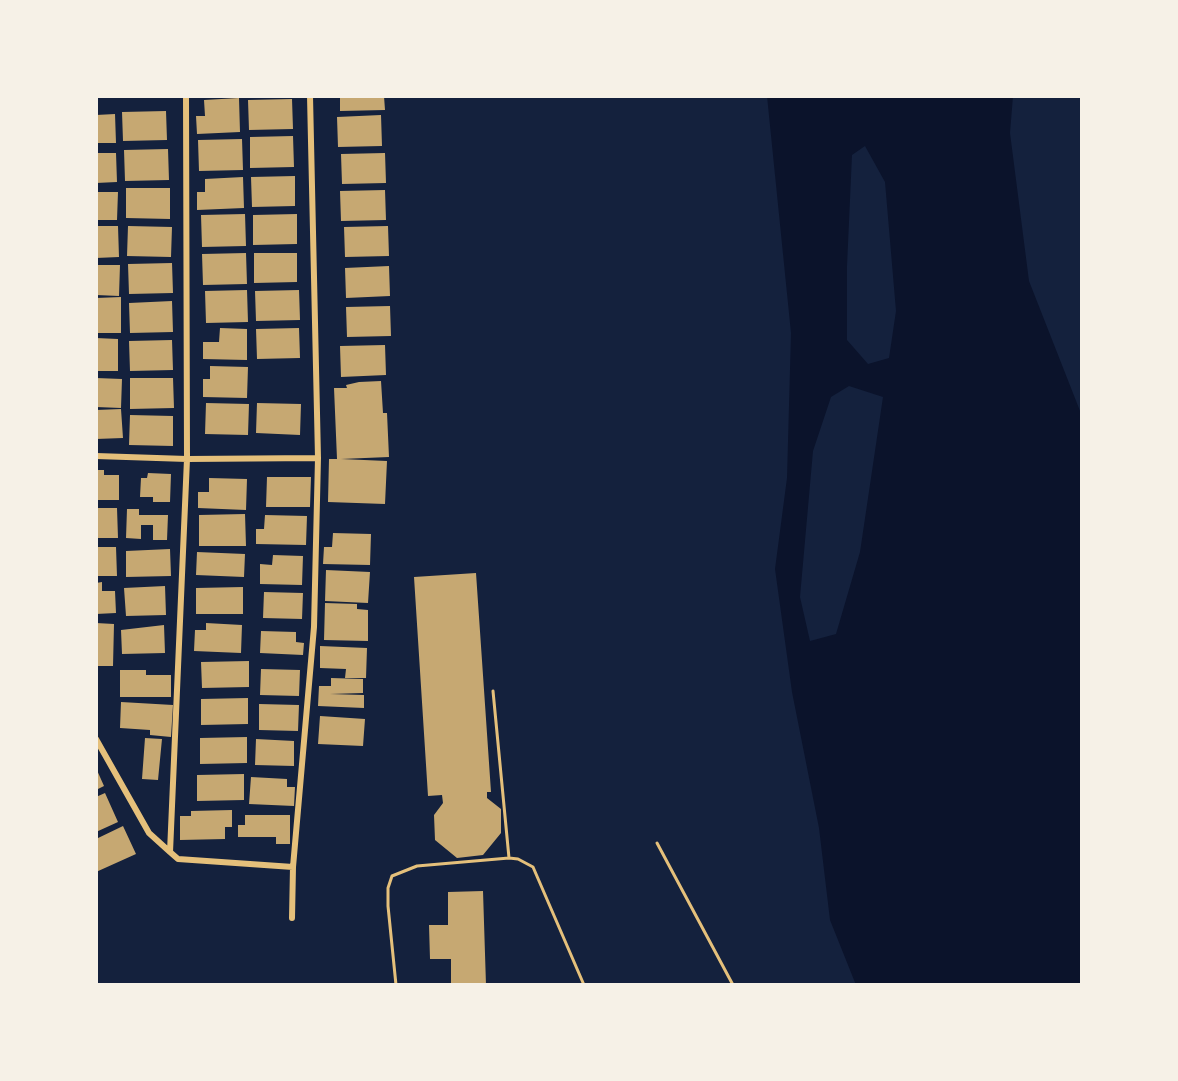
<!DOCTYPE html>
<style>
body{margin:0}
#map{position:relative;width:1178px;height:1081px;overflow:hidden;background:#14213d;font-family:"Titillium Web",sans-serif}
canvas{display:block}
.frame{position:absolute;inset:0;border:98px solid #f6f1e7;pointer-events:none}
</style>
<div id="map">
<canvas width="1178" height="1081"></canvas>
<div class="frame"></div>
</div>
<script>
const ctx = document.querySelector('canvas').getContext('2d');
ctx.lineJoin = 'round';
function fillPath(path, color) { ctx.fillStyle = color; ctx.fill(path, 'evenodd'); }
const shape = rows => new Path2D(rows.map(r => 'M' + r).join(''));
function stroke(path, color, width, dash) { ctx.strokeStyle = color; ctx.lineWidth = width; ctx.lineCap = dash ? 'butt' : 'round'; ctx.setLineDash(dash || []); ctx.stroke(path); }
fillPath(shape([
 [767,96,1013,96,1010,133,1029,281,1082,416,1082,985,856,985,830,920,819,828,792,692,775,569,787,478,791,333],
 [865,146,885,182,896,311,889,358,868,364,847,340,847,266,852,155],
 [849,386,883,397,860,552,836,634,810,641,800,597,813,451,831,397]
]), '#0b132b');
fillPath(shape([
 [340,96,384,96,385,110,340,111],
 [239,98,240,132,197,134,196,116,205,116,204,100],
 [292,99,293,129,249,130,248,100],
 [166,111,167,140,123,141,122,112],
 [115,114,116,143,96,143,96,115],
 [381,115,382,146,338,147,337,117],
 [293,136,294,167,250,168,250,137],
 [242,139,243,170,199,171,198,140],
 [168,149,169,180,125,181,124,150],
 [96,153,116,153,117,182,96,183],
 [385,153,386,183,342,184,341,154],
 [295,176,295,206,252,207,251,177],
 [243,177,244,208,197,210,197,192,205,192,205,179],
 [126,188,170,188,170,219,126,218],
 [385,190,386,220,341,221,340,191],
 [96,192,118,192,117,220,96,220],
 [245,214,246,246,202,247,201,215],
 [297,214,297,244,253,245,253,215],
 [96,226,118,226,119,257,96,258],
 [128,226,172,227,171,257,127,256],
 [388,226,389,256,345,257,344,227],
 [246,253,247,284,203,285,202,254],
 [254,253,297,253,297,282,254,283],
 [172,263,173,293,129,294,128,264],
 [96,265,120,265,119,296,96,295],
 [389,266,390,296,346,298,345,268],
 [247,290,248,322,206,323,205,291],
 [299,290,300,320,256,321,255,291],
 [121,297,121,333,96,333,96,298],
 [172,301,173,332,130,333,129,303],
 [390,306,391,336,347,337,346,307],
 [220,328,247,329,247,360,203,359,203,342,219,342],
 [299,328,300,358,257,359,256,329],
 [96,338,118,339,118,371,96,371],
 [172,340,173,370,130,371,129,341],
 [385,345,386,375,341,377,340,346],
 [210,366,248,367,247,398,203,397,203,379,210,379],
 [96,378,122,379,121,408,96,407],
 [130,378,173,378,174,408,130,409],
 [381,381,383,413,387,413,389,457,341,459,387,461,385,504,328,502,329,459,337,459,334,388,347,388,346,385,359,382],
 [206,403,249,404,248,435,205,434],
 [257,403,301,404,300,435,256,433],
 [121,409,123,438,96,439,96,410],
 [130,415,173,416,173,446,129,445],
 [96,470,104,470,104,475,119,475,119,500,96,500],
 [148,473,171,474,170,502,153,502,153,497,140,497,141,478,147,478],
 [267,477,311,477,310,507,266,507],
 [209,478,247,479,246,510,198,508,198,492,209,492],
 [96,508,117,508,118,538,96,538],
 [127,509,139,509,139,515,168,515,167,540,153,540,153,525,141,525,141,539,126,538],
 [245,514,246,546,199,546,199,515],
 [265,515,307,516,306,545,256,544,256,529,264,529],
 [333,533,371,534,370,565,323,564,324,547,332,547],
 [96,547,116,547,117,576,96,576],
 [170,549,171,576,126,577,126,551],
 [197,552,245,554,244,577,196,575],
 [273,555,303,556,302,585,260,584,260,564,272,565],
 [326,570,370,572,368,603,325,601],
 [476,573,491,792,487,792,487,798,501,809,501,833,483,855,457,858,435,840,434,815,443,803,442,795,428,796,414,577],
 [102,582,102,591,115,591,116,613,96,614,96,583],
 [165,586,166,615,126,616,124,588],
 [243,587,243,614,196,614,196,588],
 [264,592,303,593,302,619,263,618],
 [325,603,357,604,357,609,368,610,368,641,324,640],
 [96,623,114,624,113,666,96,666],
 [206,623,242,625,241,653,194,651,195,630,206,630],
 [164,625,165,653,122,654,121,630],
 [261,631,296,632,296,642,304,643,303,655,260,653],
 [320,646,367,648,366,678,345,678,346,669,320,668],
 [249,661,249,687,202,688,201,662],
 [261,669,300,670,299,696,260,695],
 [120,670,146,670,146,675,171,675,171,697,120,697],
 [331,678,363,679,363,693,330,694,364,695,364,708,318,706,319,686,331,686],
 [248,698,248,724,201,725,201,699],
 [121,702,173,705,171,737,150,735,150,730,120,728],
 [259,704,299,705,298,731,259,730],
 [320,716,365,719,363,746,318,744],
 [247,737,247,763,200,764,200,738],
 [145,738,162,739,158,780,142,779],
 [256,739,294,741,294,766,255,765],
 [96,768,104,786,96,790],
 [244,774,244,800,197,801,197,775],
 [251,777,287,779,287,787,295,787,294,806,249,804],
 [105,793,118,822,96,832,96,797],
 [232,810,232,827,225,827,225,839,180,840,180,816,191,816,191,811],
 [245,815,290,815,290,844,276,844,276,837,238,837,238,825,245,825],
 [123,826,136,854,96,872,96,839],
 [483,891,486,985,451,985,451,959,430,959,429,925,448,925,448,892]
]), '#c6a872');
stroke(shape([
 [493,691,509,858],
 [657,843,733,985],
 [396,985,388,906,388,888,392,876,417,866,509,858,518,859,533,867,584,985]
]), '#e5c07b', 3);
stroke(shape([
 [186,96,187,459,318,458],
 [96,456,187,459,170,852,178,859,293,867],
 [96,739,149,833,170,852],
 [292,918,293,867,314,627,318,458,310,96]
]), '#e5c07b', 6);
</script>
